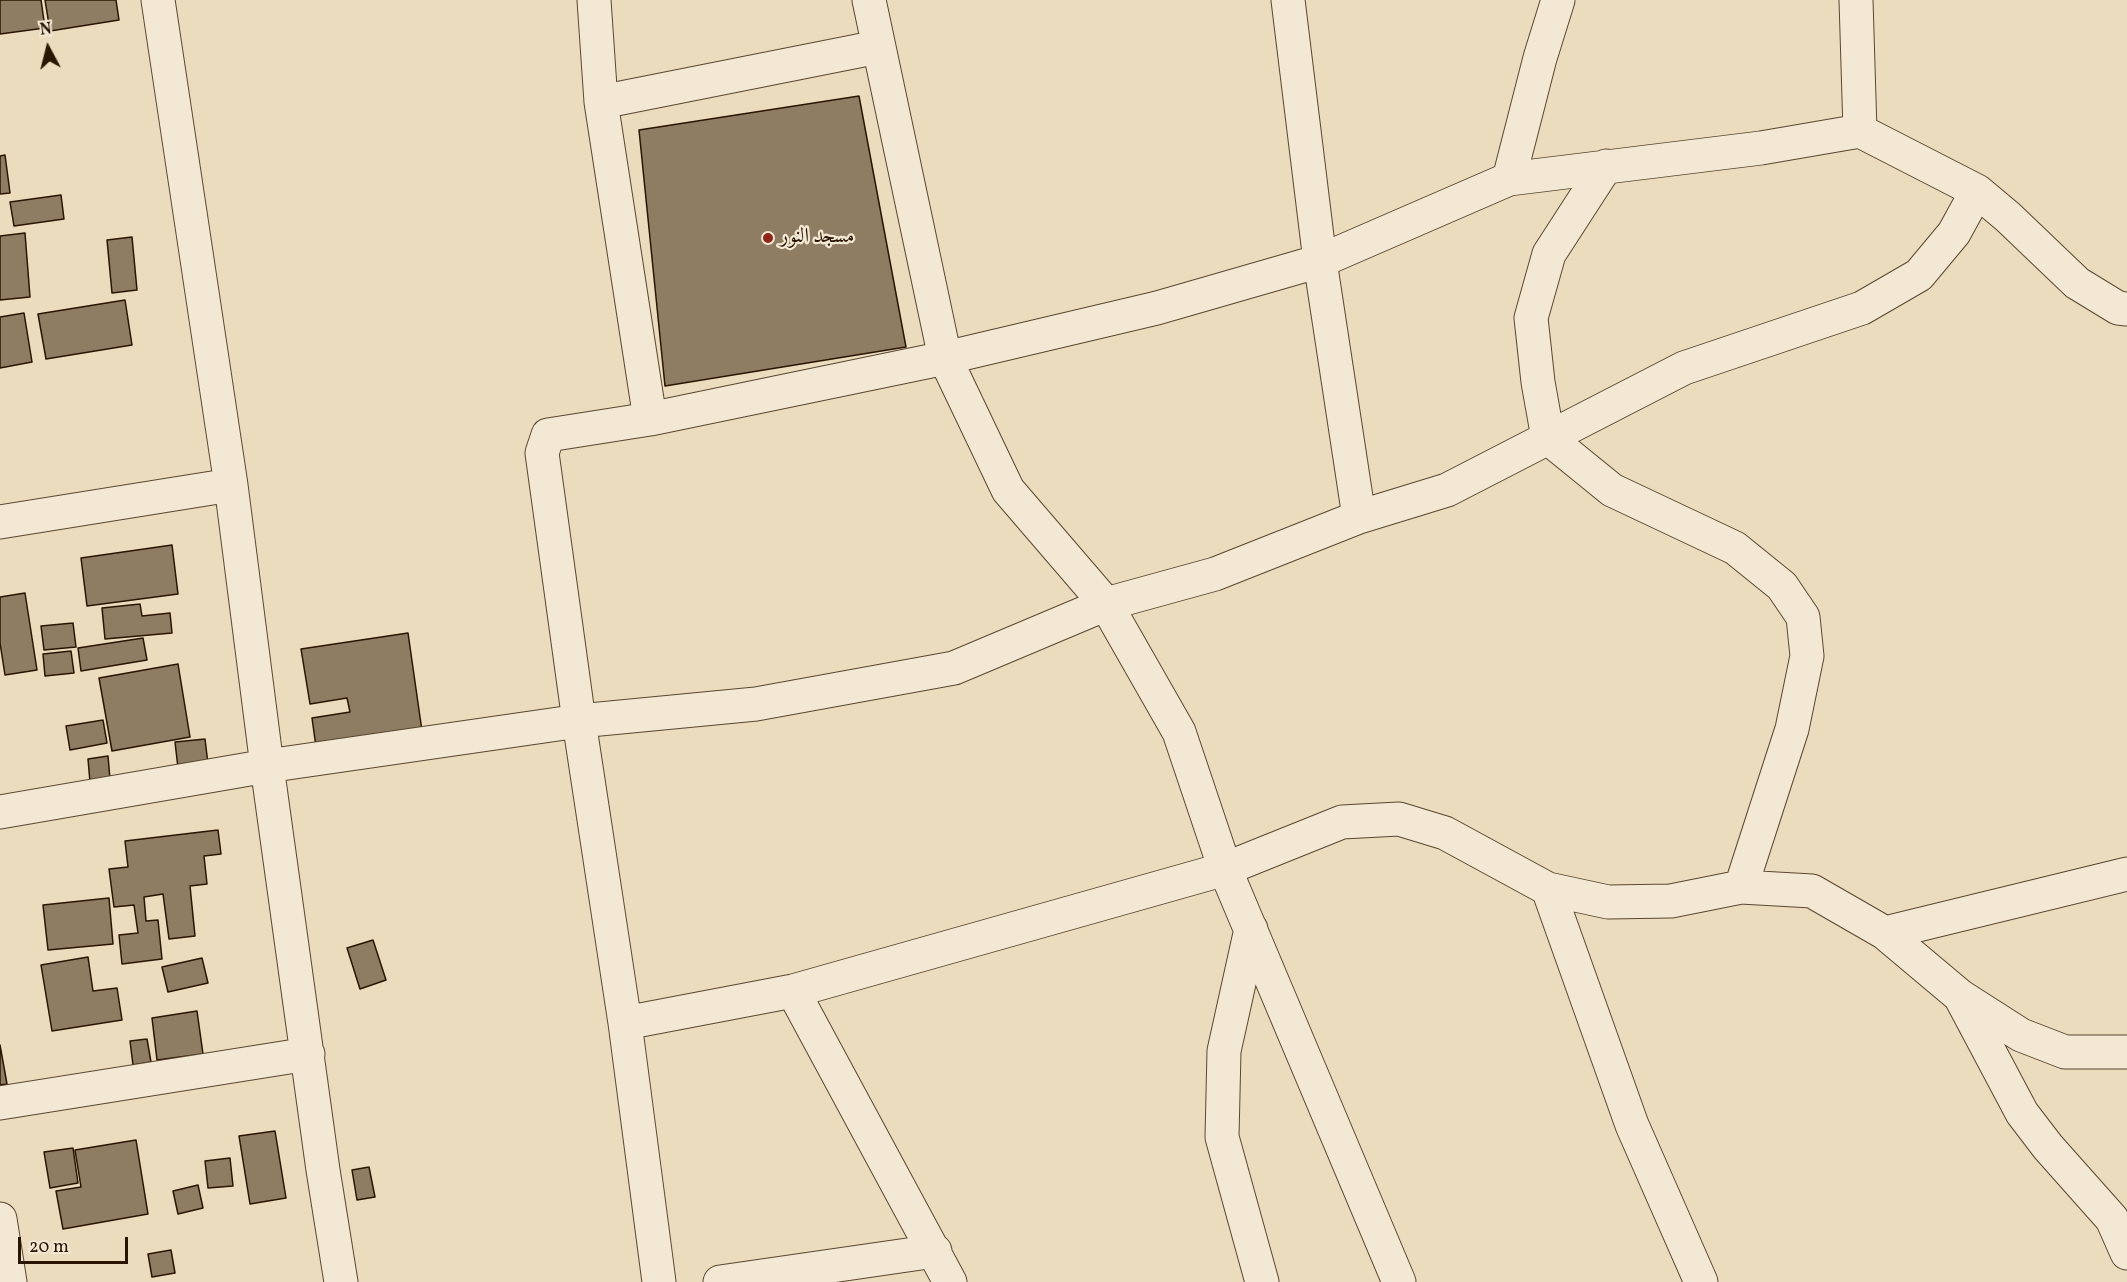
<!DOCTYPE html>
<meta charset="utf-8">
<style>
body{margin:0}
#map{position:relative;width:2127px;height:1282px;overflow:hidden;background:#ebdcbd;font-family:Vollkorn,serif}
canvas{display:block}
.north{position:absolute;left:18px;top:18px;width:60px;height:60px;-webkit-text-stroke:4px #f2e8d4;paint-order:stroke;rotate:353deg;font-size:16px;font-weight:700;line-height:24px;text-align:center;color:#2a1502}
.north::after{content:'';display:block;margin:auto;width:21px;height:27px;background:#2a1502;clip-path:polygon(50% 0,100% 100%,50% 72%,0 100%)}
.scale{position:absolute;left:18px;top:1237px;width:110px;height:27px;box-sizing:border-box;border:3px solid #2a1502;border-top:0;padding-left:8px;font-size:18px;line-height:21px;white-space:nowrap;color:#2a1502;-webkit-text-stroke:4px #f2e8d4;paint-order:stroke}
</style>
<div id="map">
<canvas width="2127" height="1282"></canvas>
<div class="north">N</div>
<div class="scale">20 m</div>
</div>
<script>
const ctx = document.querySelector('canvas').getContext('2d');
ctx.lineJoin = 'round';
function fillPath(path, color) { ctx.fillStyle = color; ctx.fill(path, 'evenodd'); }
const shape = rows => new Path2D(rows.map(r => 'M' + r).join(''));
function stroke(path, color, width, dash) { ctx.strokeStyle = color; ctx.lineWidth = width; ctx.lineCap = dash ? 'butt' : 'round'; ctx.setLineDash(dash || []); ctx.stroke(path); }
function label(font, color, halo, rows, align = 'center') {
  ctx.font = font + ' Vollkorn,Amiri,serif'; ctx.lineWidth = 4.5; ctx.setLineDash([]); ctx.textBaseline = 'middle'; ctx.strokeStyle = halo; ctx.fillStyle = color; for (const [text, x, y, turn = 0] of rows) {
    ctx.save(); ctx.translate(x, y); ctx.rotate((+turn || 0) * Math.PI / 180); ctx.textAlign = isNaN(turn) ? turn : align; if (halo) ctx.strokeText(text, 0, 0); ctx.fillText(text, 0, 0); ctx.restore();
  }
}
const building = shape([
 [0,0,41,0,45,28,0,34,0,0],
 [45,0,116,0,119,20,50,31,45,0],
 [859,96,906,347,665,386,639,130,859,96],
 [5,155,10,193,0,194,0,156,5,155],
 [61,195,64,219,14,226,10,202,61,195],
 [25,233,30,297,0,300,0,236,25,233],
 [132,237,137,290,112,293,107,240,132,237],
 [125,300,132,345,46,359,38,314,125,300],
 [24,313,32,362,0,368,0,317,24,313],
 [172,545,178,594,87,606,81,558,172,545],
 [25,593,37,670,5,675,0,643,0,597,25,593],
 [140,604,142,616,170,613,172,633,105,639,102,608,140,604],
 [73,623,76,647,44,650,41,626,73,623],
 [408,633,423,738,317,754,312,718,350,712,347,698,310,704,301,649,408,633],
 [143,638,147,660,81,671,78,648,143,638],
 [71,651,74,673,45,676,43,654,71,651],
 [178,664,190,737,112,751,99,678,178,664],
 [103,720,107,743,70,750,66,726,103,720],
 [205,739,208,764,178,768,175,742,205,739],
 [108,756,110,779,90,782,88,759,108,756],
 [218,830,221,854,204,856,207,884,190,886,195,936,169,939,163,894,144,897,146,921,158,920,162,959,122,964,119,935,138,933,134,905,114,907,109,869,128,867,125,841,218,830],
 [109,898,113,944,48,950,43,905,109,898],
 [373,940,386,980,360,989,347,948,373,940],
 [88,957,93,991,117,988,122,1020,52,1031,41,965,88,957],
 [202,958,208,983,168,992,162,967,202,958],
 [197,1011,203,1054,157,1060,152,1018,197,1011],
 [147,1039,151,1062,133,1065,130,1041,147,1039],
 [0,1045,7,1084,0,1085,0,1045],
 [275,1131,286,1198,250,1204,239,1136,275,1131],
 [136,1140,148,1214,63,1229,56,1191,81,1187,75,1150,136,1140],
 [73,1148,78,1183,50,1188,44,1152,73,1148],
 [230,1158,233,1186,208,1188,205,1161,230,1158],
 [369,1167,375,1197,357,1200,352,1170,369,1167],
 [198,1185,203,1208,178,1214,173,1191,198,1185],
 [171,1250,175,1273,152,1277,148,1254,171,1250]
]);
fillPath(building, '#8e7c63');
stroke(building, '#2a1502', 1.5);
const minor = shape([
 [158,0,231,485,267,766,323,1170,341,1282],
 [594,0,601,102,650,419],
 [869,0,945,358,1008,490,1106,604,1179,732,1225,869,1399,1282],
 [1288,0,1320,261,1359,517],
 [1856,0,1860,131],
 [601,102,878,47],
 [1606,166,1549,254,1531,318,1538,382,1548,438,1612,490,1735,548,1782,586,1803,617,1807,656,1792,729,1741,887],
 [1509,179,1540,58,1558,0],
 [0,522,231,485],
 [0,812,267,766,579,721,756,704,954,668,1106,604,1215,574,1359,517,1447,490,1684,368,1862,308,1919,275,1954,233,1977,191],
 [1548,889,1632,1125,1701,1282],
 [1251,929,1224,1051,1222,1137,1262,1282],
 [1885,933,2127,874],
 [793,991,950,1282],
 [1961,998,2022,1113,2048,1147,2112,1219,2127,1253],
 [625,1023,793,991,1225,869,1342,822,1399,819,1445,833,1548,889,1608,902,1671,901,1741,887,1812,891,1885,933,1960,996,2021,1035,2065,1052,2127,1052],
 [0,1103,308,1054],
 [0,1219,10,1282],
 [659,1282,625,1023,579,721,542,453,548,435,650,419,945,358,1157,308,1320,261,1509,179,1761,148,1860,131,1977,191,2008,217,2077,283,2118,308,2127,309],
 [720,1282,935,1251]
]);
stroke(minor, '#5a4731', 35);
stroke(minor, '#f2e8d4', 33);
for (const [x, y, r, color] of [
 [768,238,6,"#8f2418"]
]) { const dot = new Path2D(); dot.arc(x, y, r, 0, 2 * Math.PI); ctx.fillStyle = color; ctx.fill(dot); stroke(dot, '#f2e8d4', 2); }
label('21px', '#2a1502', '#f2e8d4', [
 ["مسجد النور",780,238]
], 'left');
</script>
